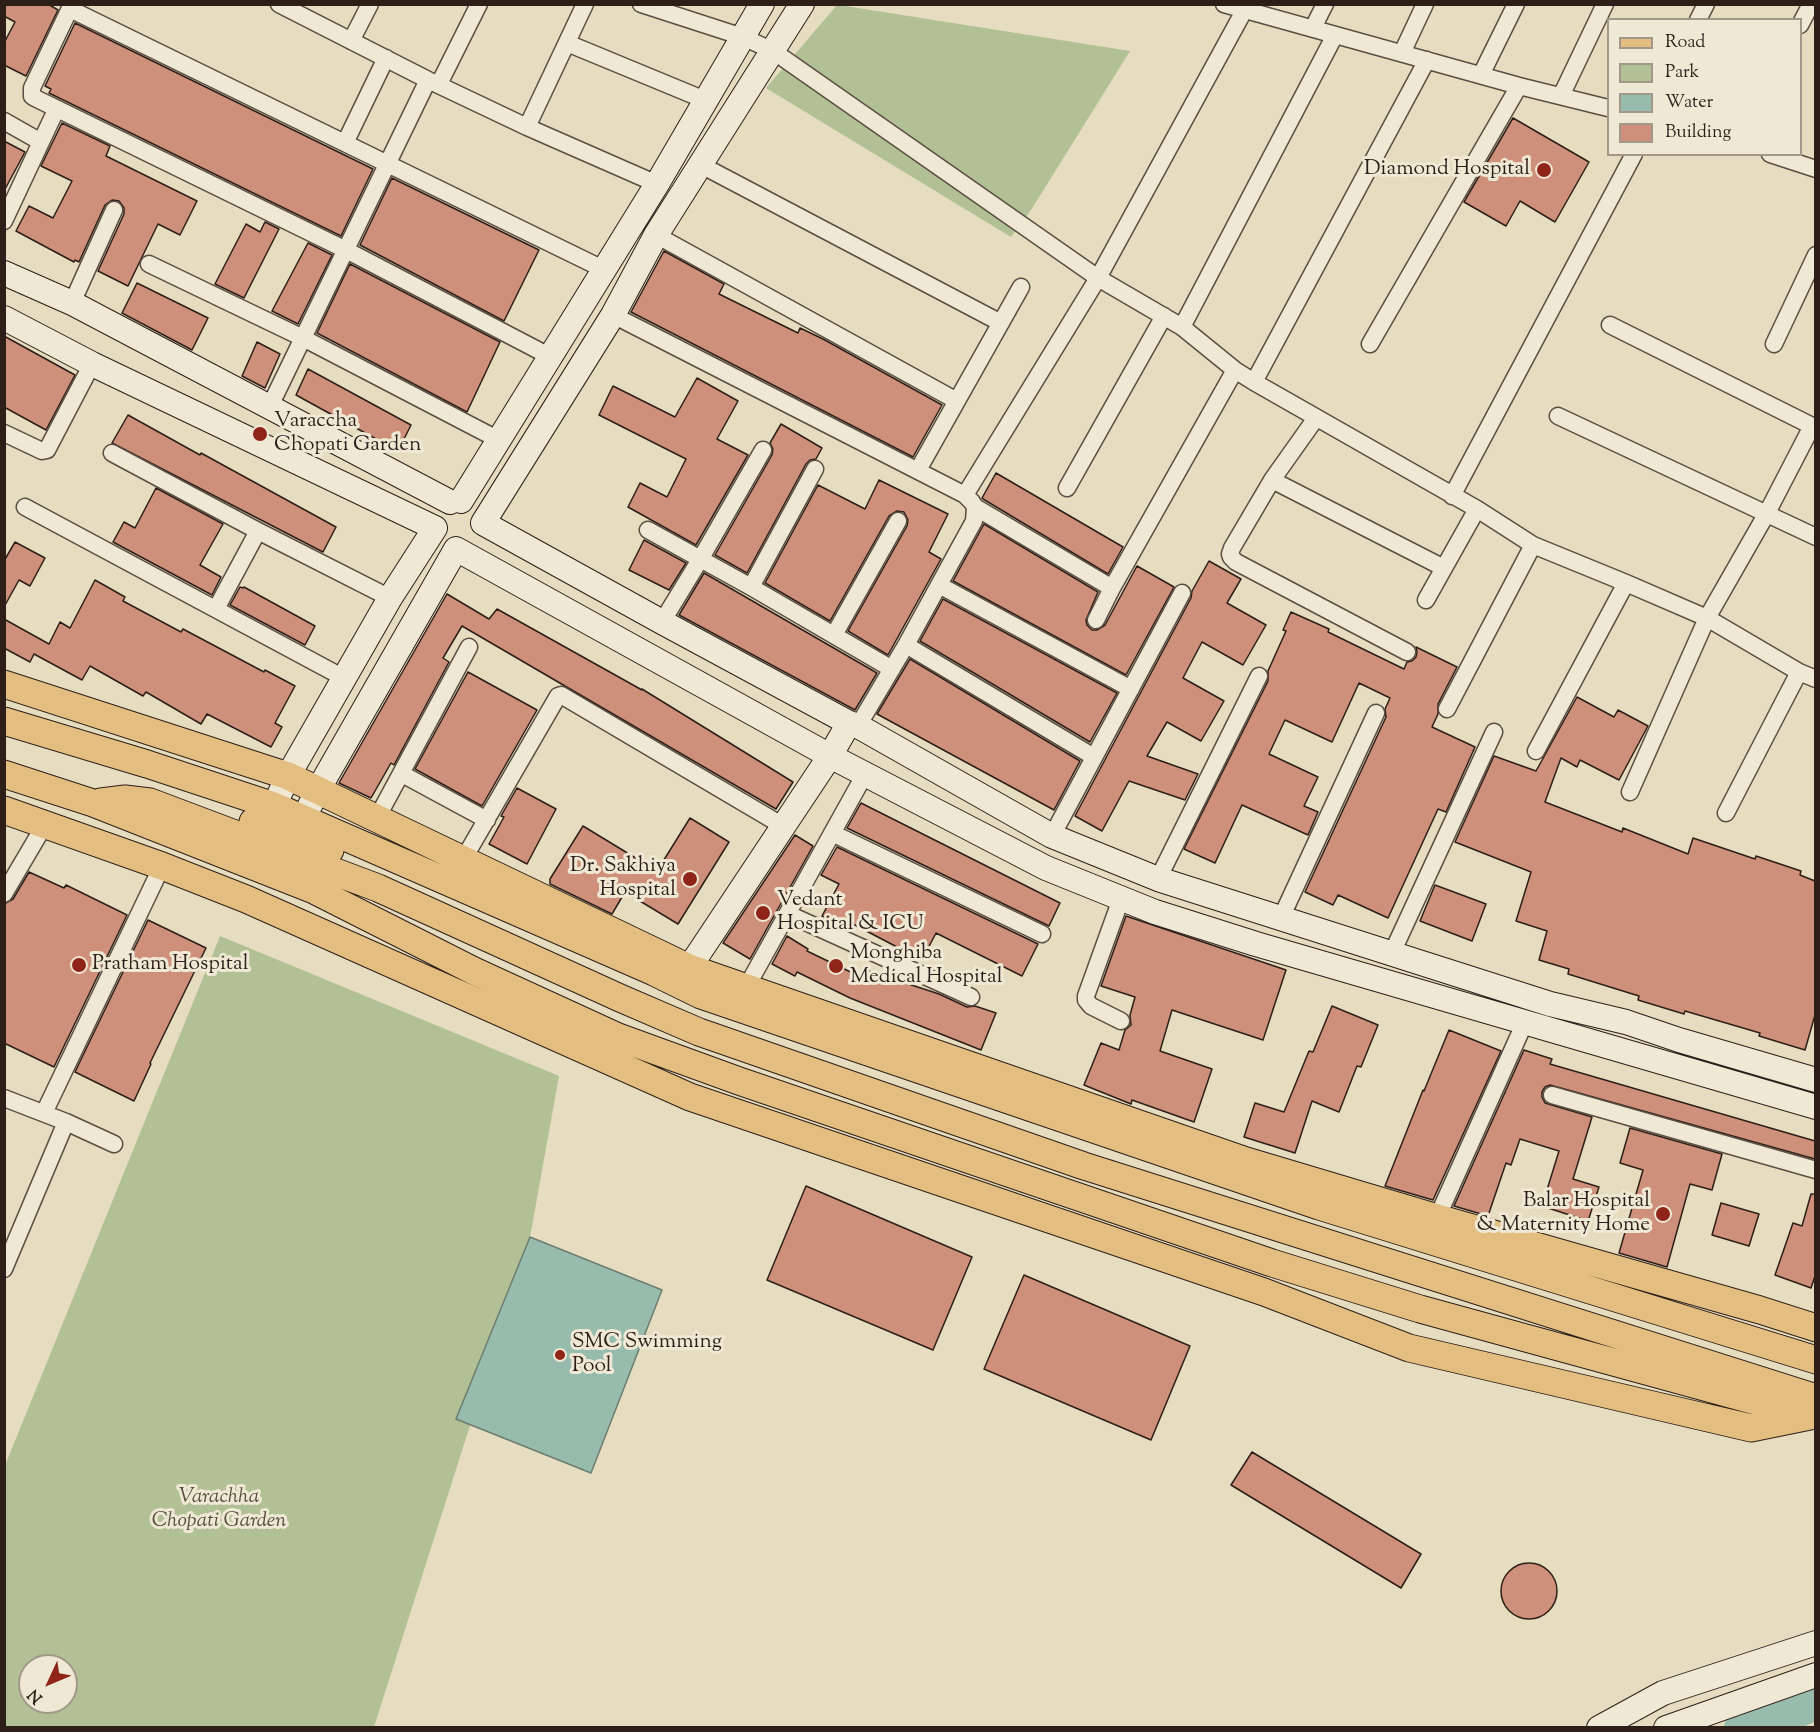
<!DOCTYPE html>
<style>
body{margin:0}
#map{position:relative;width:1820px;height:1732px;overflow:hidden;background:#e6dcbf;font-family:"Sorts Mill Goudy",serif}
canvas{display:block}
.frame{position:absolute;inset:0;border:6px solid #2d1f18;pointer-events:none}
.legend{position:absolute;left:1607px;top:18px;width:195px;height:138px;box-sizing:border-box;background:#efe8d5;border:2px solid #a19889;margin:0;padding:8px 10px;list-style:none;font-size:18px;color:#2d1f18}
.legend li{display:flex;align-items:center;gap:12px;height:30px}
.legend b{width:30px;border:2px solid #a19889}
.north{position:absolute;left:18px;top:1654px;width:60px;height:60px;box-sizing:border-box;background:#efe8d5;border:2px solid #a19889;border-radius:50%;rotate:226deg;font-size:16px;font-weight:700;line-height:24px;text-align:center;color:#2d1f18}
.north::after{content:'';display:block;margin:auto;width:21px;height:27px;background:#8f2418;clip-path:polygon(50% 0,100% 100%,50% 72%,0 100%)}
</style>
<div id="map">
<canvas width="1820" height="1732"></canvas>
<div class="frame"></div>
<ul class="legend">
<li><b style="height:8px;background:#e3be80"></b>Road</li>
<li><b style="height:16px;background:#b1c195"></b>Park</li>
<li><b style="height:16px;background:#97bcad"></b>Water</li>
<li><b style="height:16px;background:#ce907a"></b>Building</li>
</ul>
<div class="north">N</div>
</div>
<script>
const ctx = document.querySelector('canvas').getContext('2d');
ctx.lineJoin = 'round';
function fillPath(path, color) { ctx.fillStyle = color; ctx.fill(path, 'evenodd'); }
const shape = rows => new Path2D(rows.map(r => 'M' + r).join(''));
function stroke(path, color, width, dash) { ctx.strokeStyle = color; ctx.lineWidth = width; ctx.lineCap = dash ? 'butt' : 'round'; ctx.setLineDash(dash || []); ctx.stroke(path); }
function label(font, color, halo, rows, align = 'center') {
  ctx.font = font + ' "Sorts Mill Goudy",serif'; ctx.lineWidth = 6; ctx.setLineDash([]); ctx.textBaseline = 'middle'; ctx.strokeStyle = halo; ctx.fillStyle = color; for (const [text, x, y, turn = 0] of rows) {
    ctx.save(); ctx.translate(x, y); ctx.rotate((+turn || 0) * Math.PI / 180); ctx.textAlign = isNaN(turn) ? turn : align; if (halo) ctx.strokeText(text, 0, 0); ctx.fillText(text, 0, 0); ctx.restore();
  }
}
fillPath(shape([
 [837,5,839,5,1130,51,1031,210,1011,237,766,88],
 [220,936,559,1076,530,1237,374,1727,5,1727,4,1468],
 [30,1666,66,1666,66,1702,30,1702]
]), '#b1c195');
const water = shape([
 [530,1237,662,1290,591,1473,456,1419,530,1237]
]);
fillPath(water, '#97bcad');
stroke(water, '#6d7d71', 1.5);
stroke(shape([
 [1741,1728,1785,1716,1816,1703]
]), '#97bcad', 34);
const building = shape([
 [4,4,48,4,58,10,26,76,4,65,4,43,15,22,4,16,4,4],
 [75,23,373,169,341,236,49,93,51,89,45,86,75,23],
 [1513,118,1589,162,1555,222,1520,201,1506,226,1464,202,1513,118],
 [62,123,110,146,106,156,197,201,180,235,158,224,128,286,98,271,124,214,124,208,119,201,112,200,105,205,79,262,75,260,74,262,16,231,29,206,53,218,72,181,41,166,62,123],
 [4,141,25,152,4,191,4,141],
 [392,178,539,250,504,321,360,245,392,178],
 [265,222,279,229,244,298,215,284,246,224,260,232,265,222],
 [308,243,332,255,298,324,272,311,308,243],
 [664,251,724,284,719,294,798,333,800,328,823,339,942,405,913,457,631,312,664,251],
 [350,264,500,342,467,412,317,333,350,264],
 [137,283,208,318,192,350,122,313,137,283],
 [4,336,75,375,46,430,4,407,4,336],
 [257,342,280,354,265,388,242,376,257,342],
 [308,369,411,425,398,451,296,395,308,369],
 [697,378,738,401,717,439,748,455,696,545,628,507,640,483,667,497,686,459,599,415,613,386,675,417,697,378],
 [128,415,200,455,201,453,336,527,323,552,112,443,128,415],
 [781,424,822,448,816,459,810,460,806,464,747,573,715,555,772,455,773,449,770,443,781,424],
 [996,473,1123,547,1108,574,983,499,982,498,996,473],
 [879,480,948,514,929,552,941,559,888,655,848,631,907,526,908,520,904,512,897,511,889,516,830,621,765,583,818,485,865,509,879,480],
 [156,488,223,524,200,565,221,577,212,595,113,542,124,522,135,528,156,488],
 [984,524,1098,592,1086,620,1087,625,1092,630,1097,630,1105,625,1137,566,1174,587,1126,675,953,581,984,524],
 [644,540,686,563,669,590,629,570,644,540],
 [15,542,45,558,30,586,19,580,4,607,4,561,15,542],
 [1209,561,1241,579,1227,603,1266,625,1243,665,1202,642,1183,678,1224,701,1201,741,1167,722,1147,756,1198,774,1185,800,1129,781,1102,831,1075,816,1191,598,1192,591,1209,561],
 [704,573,877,673,855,710,679,615,704,573],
 [95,580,125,597,123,601,181,632,183,629,264,672,265,670,295,686,275,723,282,727,271,747,207,714,201,724,146,692,143,696,90,666,82,680,34,654,30,662,4,648,4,619,49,644,60,622,70,628,95,580],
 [240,587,243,588,244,587,315,626,305,645,230,605,240,587],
 [447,594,489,619,497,609,642,690,642,689,793,782,776,809,462,626,443,658,449,662,394,765,391,763,371,798,339,783,447,594],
 [943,599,1117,693,1090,742,920,641,943,599],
 [1291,612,1329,629,1328,632,1404,669,1407,662,1412,661,1416,657,1417,652,1416,647,1457,667,1438,704,1438,714,1432,727,1475,747,1446,812,1438,809,1388,918,1338,895,1333,905,1305,892,1386,717,1385,709,1390,698,1359,683,1332,742,1285,720,1269,754,1318,777,1304,806,1318,812,1308,835,1242,805,1215,863,1184,849,1268,681,1268,671,1286,631,1283,630,1291,612],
 [910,659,1080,761,1054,810,877,714,910,659],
 [468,672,537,710,482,806,415,769,468,672],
 [1577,697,1614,717,1618,710,1648,726,1619,780,1580,760,1577,767,1561,758,1545,802,1622,832,1623,828,1688,854,1693,838,1755,859,1756,856,1801,871,1800,875,1815,881,1815,1015,1805,1050,1759,1036,1760,1033,1685,1011,1684,1014,1638,1000,1639,996,1568,974,1569,969,1539,960,1547,931,1516,921,1531,872,1455,842,1494,756,1536,771,1577,697],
 [517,788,556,809,527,864,489,844,504,817,501,816,517,788],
 [861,803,1060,903,1049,926,847,828,861,803],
 [690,818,729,842,678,924,625,892,612,914,550,884,550,879,583,826,657,871,690,818],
 [795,835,813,846,750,959,723,943,795,835],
 [837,847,1038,944,1022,976,936,933,922,960,849,922,846,928,822,916,839,884,821,875,837,847],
 [29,872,64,888,66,885,127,915,54,1067,4,1043,4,904,13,899,29,872],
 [1435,885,1486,904,1472,941,1420,921,1435,885],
 [1126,916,1286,970,1263,1040,1172,1010,1160,1051,1212,1069,1194,1122,1132,1100,1131,1104,1084,1085,1101,1043,1119,1050,1125,1030,1131,1025,1130,1015,1135,997,1101,986,1126,916],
 [148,920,206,948,150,1063,151,1064,134,1101,75,1072,148,920],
 [787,936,808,949,807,951,865,979,869,971,939,994,967,1007,975,1006,996,1013,981,1050,850,998,797,972,795,976,772,964,787,936],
 [1332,1006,1378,1025,1361,1067,1357,1066,1339,1112,1312,1101,1295,1153,1244,1137,1255,1103,1284,1112,1309,1051,1313,1052,1332,1006],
 [1449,1030,1501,1051,1433,1200,1385,1186,1423,1090,1424,1091,1449,1030],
 [1524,1050,1552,1059,1550,1064,1815,1141,1815,1159,1550,1085,1545,1087,1542,1092,1542,1097,1545,1103,1592,1117,1573,1179,1599,1187,1588,1221,1542,1206,1559,1151,1520,1139,1511,1165,1506,1163,1488,1216,1454,1206,1524,1050],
 [1630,1128,1722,1154,1712,1190,1690,1184,1667,1267,1619,1253,1643,1170,1620,1163,1630,1128],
 [806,1186,972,1257,933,1350,767,1280,806,1186],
 [1811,1194,1815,1194,1815,1276,1811,1288,1775,1275,1793,1223,1802,1226,1811,1194],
 [1721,1203,1759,1214,1749,1246,1712,1235,1721,1203],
 [1024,1275,1190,1346,1151,1440,984,1369,1024,1275],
 [1252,1452,1421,1554,1401,1588,1231,1485,1252,1452],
 '1501 1591a28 28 0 1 1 56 0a28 28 0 1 1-56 0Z'
]);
fillPath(building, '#ce907a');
stroke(building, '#2d1f18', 1.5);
const street = shape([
 [72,4,32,88,32,96,35,98,346,250,551,357],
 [279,4,428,80,527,127,657,184],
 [641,4,743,37,773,51,1098,278,1182,327,1235,370,1254,382,1477,509,1533,545,1626,583,1707,618,1799,672,1816,679],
 [1224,4,1519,86,1608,108],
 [70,9,605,270],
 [1698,20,1706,4],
 [1800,25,1811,4],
 [1313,28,1325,4],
 [351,41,370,4],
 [567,43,705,100],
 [1402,53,1425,4],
 [1481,75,1516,4],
 [439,84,479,4],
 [1561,96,1605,4],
 [4,121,41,142],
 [527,127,585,4],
 [345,143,386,58],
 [1770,154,1816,169],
 [701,165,1001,323],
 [4,221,56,110],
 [656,235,957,401],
 [149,264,303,338,499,440],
 [72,303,114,210],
 [613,315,965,495,972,502,975,507,974,521,906,645,858,726],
 [1610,325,1812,426],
 [1182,327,1335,35],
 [1370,344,1519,86],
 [1774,344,1816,255],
 [1254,382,1427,60],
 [270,406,428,80],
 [1558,416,1816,537],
 [1316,418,1272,480,1232,548,1230,554,1231,557,1236,562,1407,652],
 [4,433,42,451,47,450,92,364],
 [112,453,258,531,390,598],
 [918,470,1021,287],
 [1272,480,1444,568],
 [1067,488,1164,316],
 [965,495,1098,278,1245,9],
 [1452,496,1634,154],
 [25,507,344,678],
 [975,507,1112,588],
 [648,530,751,587,892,669],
 [939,585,1131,689],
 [751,587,815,469],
 [1426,600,1477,509],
 [216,609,258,531],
 [1096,620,1112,588,1235,370],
 [662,622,701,558,763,450],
 [834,635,898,521],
 [906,645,1094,757],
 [1447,709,1533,545],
 [1536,751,1626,583],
 [402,774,487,820],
 [1630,792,1707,618,1767,513,1812,426,1816,428],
 [1726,813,1799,672],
 [377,818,469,647],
 [832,833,1042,934],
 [1052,836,1182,593],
 [463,860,558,696,561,695,783,826],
 [1158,879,1259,676],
 [4,894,44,826],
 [1121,899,1086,996,1086,1000,1091,1006,1121,1021],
 [788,914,971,997],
 [1281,918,1376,713],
 [1392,953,1494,732],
 [746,988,865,774],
 [1552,1095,1816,1170],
 [4,1098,66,1122,114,1144],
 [44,1113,162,866],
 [1437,1218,1525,1022],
 [4,1269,66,1122]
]);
const secondary = shape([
 [802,4,656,235,613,315,483,523,662,622,849,723,858,726,1052,836,1158,879,1550,1004,1626,1022,1679,1040,1816,1080],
 [4,273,72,303,450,502],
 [4,318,92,364,435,528,390,598,288,776,274,806],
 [461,501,657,184,762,4],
 [303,819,318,790,456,549,830,756,1046,868,1155,912,1256,944,1816,1107],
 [689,968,830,756,849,723],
 [1599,1728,1663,1693,1816,1643],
 [1666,1728,1816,1675]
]);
const primary = shape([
 [4,684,288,776,689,968,1246,1161,1437,1218,1760,1310,1816,1328],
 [4,721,147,764,274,806,654,972,701,995,1319,1206,1816,1360],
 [4,774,93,803,314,890,474,971,618,1037,739,1081,1272,1263,1420,1309,1803,1414],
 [101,802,125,799,150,802,378,888,620,998,699,1032,1084,1166,1816,1398],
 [4,810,162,866,246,899,690,1097,1264,1292,1409,1348,1751,1428,1810,1416,1816,1396],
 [253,822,330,850]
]);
stroke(street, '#5b4e42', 19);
stroke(secondary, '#2d1f18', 26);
stroke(primary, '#2d1f18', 29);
stroke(street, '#efe8d5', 16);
stroke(secondary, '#efe8d5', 24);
stroke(primary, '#e3be80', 27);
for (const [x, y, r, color] of [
 [1544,170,8,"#8f2418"],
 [260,434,8,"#8f2418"],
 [690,879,8,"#8f2418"],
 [763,913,8,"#8f2418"],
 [79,965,8,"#8f2418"],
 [836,966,8,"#8f2418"],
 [1663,1214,8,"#8f2418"],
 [560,1355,6,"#8f2418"]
]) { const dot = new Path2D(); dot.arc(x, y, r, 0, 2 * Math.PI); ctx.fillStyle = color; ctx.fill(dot); stroke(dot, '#efe8d5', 2); }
label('21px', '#2d1f18', '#efe8d5', [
 ["Diamond Hospital",1530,170,"right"],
 ["Varaccha",274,422],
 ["Chopati Garden",274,446],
 ["Dr. Sakhiya",676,867,"right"],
 ["Hospital",676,891,"right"],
 ["Vedant",777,901],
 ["Hospital & ICU",777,925],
 ["Monghiba",850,954],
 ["Medical Hospital",850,978],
 ["Pratham Hospital",92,965],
 ["Balar Hospital",1650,1202,"right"],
 ["& Maternity Home",1650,1226,"right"],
 ["SMC Swimming",572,1343],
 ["Pool",572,1367]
], 'left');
label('italic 21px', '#55503e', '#efe8d5', [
 ["Varachha",219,1498],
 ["Chopati Garden",219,1522]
]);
</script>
